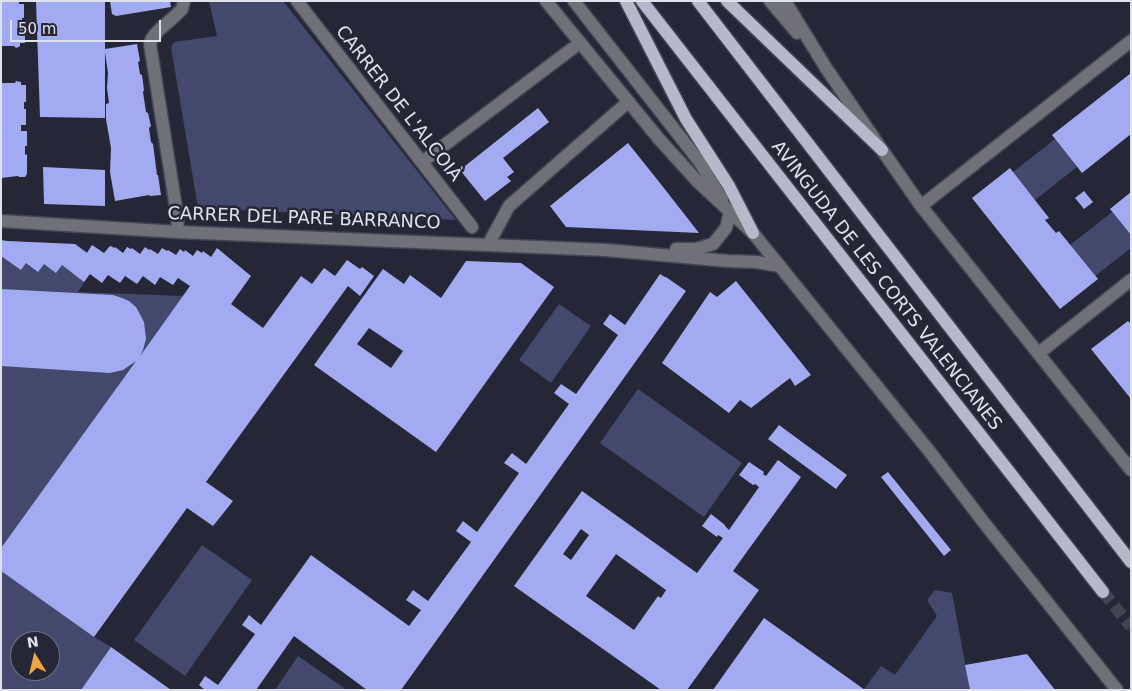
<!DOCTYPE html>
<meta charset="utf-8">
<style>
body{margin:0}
#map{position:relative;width:1132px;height:691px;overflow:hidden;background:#252736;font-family:"DejaVu Sans",sans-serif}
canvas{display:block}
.frame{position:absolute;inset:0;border:2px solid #dfe1eb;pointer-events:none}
.north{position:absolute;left:10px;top:631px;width:50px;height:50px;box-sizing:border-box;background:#252736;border:1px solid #6f717e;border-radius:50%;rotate:351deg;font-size:14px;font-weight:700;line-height:20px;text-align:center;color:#dfe1eb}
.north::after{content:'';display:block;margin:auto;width:18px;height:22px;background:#f3a443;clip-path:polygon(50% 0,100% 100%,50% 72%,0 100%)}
.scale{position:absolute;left:10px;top:20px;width:151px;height:22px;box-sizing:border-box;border:2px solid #dfe1eb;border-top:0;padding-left:6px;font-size:15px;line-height:18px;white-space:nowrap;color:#dfe1eb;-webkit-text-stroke:4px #252736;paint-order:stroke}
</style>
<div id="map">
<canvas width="1132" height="691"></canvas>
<div class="frame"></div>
<div class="north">N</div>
<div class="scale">50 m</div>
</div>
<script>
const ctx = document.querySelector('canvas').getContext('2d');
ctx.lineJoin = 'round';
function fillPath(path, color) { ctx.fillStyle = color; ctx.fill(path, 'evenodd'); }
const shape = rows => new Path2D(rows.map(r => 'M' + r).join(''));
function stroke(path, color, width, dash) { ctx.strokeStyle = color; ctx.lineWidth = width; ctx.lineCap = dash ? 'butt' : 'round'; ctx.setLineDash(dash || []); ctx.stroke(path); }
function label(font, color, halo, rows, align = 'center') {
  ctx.font = font + ' "DejaVu Sans",sans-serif'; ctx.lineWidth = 5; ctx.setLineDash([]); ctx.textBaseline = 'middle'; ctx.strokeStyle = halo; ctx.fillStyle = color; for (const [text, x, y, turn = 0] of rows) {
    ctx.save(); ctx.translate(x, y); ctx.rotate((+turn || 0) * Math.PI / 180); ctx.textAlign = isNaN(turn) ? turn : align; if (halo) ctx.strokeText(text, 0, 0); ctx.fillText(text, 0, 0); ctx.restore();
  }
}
fillPath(shape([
 [209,1,283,1,456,220,198,208,171,47,174,42,217,36],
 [1055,139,1077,167,1035,200,1013,172],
 [1112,212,1131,235,1131,248,1095,276,1070,245],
 [1,240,7,241,75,244,87,252,92,245,90,273,78,292,183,296,1,548],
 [559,304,591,326,551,383,519,360],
 [638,389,742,463,704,517,600,443],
 [202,545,252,580,185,676,134,640],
 [1,571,94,637,111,647,81,690,1,690],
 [20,641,50,641,50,671,20,671],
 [935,590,952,593,970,690,865,690,864,689,881,666,895,675,937,616,927,600],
 [298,656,347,690,275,690]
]), '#43486d');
fillPath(shape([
 [1,1,19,1,19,4,24,4,24,18,22,18,22,27,25,27,25,43,20,43,20,46,19,47,16,48,14,46,1,46],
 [36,1,105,1,105,49,137,44,140,61,138,62,140,74,142,75,144,90,143,92,146,112,148,113,151,126,149,128,151,142,153,144,157,175,158,175,161,195,150,196,149,195,115,201,110,172,111,148,106,119,106,104,109,103,107,88,108,73,105,52,105,118,40,117],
 [110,1,170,1,171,7,116,16,112,14],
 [1131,73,1131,134,1082,173,1052,135],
 [16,81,21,82,21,85,26,85,26,102,24,102,24,109,26,109,26,125,21,125,21,131,27,131,27,146,25,146,25,155,27,154,27,174,25,177,19,177,18,176,1,178,1,83,15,83],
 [538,108,549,122,503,158,514,172,507,177,511,181,485,201,460,170],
 [628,143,660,183,699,233,566,227,550,206],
 [43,167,105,170,105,206,44,204],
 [1010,168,1049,218,1045,220,1056,233,1059,231,1098,279,1060,309,972,198],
 [1084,191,1093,202,1084,209,1075,198],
 [1131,192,1131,235,1110,209],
 [1,240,7,241,75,244,87,253,92,245,104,253,109,247,111,246,114,248,115,247,123,253,127,247,131,249,132,248,140,254,145,247,149,250,150,249,158,254,162,248,167,251,168,250,176,255,180,249,184,252,185,250,193,256,197,250,202,253,203,251,211,257,217,248,251,276,231,304,263,328,301,276,312,284,324,268,335,276,347,260,360,269,362,267,374,276,360,296,348,286,206,482,233,501,213,526,187,508,94,637,1,571,1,548,136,361,123,370,110,373,1,366,1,289,113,295,122,298,129,301,136,307,144,322,146,339,143,350,140,356,190,286,178,278,173,285,160,277,155,285,143,276,137,284,125,276,120,283,108,275,102,283,90,274,84,282,62,265,56,273,44,264,38,272,26,263,21,270,1,256],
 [466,261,521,263,554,287,436,452,314,365,383,269,404,284,410,275,441,298],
 [369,328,403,351,391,368,357,344],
 [660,274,665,277,666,277,686,291,401,690,367,690,294,636,256,690,205,690,199,685,205,676,218,685,255,634,242,625,249,615,261,625,311,555,409,626,421,610,406,600,413,590,428,601,471,542,456,531,463,521,477,532,519,473,504,463,512,453,526,464,569,404,554,393,561,384,576,394,618,335,603,324,610,314,625,325],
 [736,281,811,375,795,386,790,378,751,408,740,400,729,413,662,363,710,292,717,297],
 [1128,321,1131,324,1131,399,1091,349],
 [779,425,847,475,836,489,768,439],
 [778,460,801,477,733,571,759,590,687,690,661,690,514,586,582,491,697,573,723,538,718,535,717,537,702,526,711,514,725,525,725,526,729,530,759,487,755,484,753,485,739,475,749,462,764,472,763,474,766,476],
 [581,529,589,535,571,560,563,554],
 [616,554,666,590,661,598,658,596,634,630,586,596],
 [888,472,951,550,944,556,881,477],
 [764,618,865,690,713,690],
 [111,647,171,690,81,690],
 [1027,654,1055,690,970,690,965,665]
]), '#a2abf1');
stroke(shape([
 [1103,592,1131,627]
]), '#414351', 12, [12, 6]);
const minor = shape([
 [297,1,472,227],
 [546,1,659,139,697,181,753,233,930,452,985,524,1117,690],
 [574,1,699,161,722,199],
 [770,1,797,33],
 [785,1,826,68,882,150,921,206,1131,470],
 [422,162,573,48],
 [921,206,1131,41],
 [1,221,178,232,606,250,728,261,756,262,780,266],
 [178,232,177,214,150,44,152,38,159,30,175,16,182,9,184,1],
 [488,245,509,206,628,102],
 [676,249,696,249,713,244,726,228,730,212],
 [1039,353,1131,280]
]);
const major = shape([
 [626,1,686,119,729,186,753,233],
 [642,1,1103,592],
 [698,1,1131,562],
 [727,1,882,150]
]);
stroke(minor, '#434553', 15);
stroke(major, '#434553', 15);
stroke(minor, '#6f7078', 12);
stroke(major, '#b6b9ca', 12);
label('18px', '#dfe1eb', '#252736', [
 ["CARRER DE L'ALCOIÀ",398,104,52],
 ["CARRER DEL PARE BARRANCO",304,219,2],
 ["AVINGUDA DE LES CORTS VALENCIANES",886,286,52]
]);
</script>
